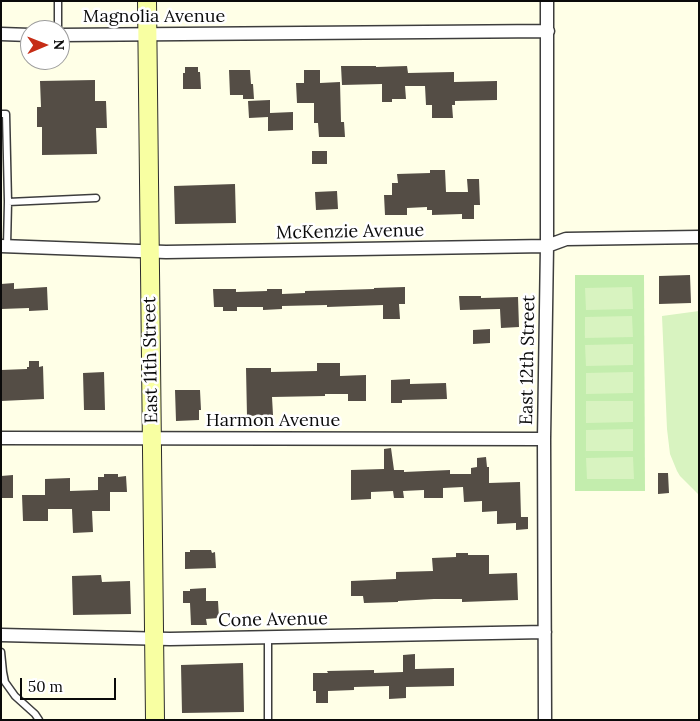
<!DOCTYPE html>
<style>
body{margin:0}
#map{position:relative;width:700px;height:721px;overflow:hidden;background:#ffffe7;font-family:Lora,serif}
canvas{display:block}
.frame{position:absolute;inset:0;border:2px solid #0a0a0a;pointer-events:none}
.north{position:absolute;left:20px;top:20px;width:50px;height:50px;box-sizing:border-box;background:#fff;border:1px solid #9d9d9d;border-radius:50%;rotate:89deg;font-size:14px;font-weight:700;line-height:20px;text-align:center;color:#0a0a0a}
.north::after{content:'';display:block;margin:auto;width:18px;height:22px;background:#c62d16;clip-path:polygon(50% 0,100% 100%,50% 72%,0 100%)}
.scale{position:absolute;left:20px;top:678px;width:96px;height:22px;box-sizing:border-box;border:2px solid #0a0a0a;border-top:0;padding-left:6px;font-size:15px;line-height:18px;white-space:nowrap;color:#0a0a0a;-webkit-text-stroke:4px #fff;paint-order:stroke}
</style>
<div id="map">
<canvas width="700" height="721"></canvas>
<div class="frame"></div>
<div class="north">N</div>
<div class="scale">50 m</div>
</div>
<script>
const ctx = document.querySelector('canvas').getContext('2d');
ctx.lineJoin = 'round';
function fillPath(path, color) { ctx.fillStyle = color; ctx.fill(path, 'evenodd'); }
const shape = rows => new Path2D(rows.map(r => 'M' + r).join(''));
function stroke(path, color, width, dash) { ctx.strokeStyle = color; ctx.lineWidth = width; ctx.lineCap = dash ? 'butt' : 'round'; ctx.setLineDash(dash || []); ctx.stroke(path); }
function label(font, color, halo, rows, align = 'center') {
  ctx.font = font + ' Lora,serif'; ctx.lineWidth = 5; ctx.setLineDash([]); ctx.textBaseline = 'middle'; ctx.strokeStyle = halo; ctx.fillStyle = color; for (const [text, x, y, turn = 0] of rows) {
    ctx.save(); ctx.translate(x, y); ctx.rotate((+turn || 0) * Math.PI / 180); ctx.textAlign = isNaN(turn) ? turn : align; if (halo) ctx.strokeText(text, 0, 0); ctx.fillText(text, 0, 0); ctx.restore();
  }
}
fillPath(shape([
 [575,275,644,275,645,491,575,491]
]), '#c3edad');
fillPath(shape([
 [632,287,633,309,586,310,585,288],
 [699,311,699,495,680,476,677,471,670,454,667,429,662,316],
 [632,316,633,337,585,338,585,317],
 [633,344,633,365,586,366,585,345],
 [633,372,633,393,586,394,586,373],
 [586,401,633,401,633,422,586,423],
 [633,429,633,451,586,451,586,430],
 [633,457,634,479,587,479,586,458]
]), '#d8f3c0');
fillPath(shape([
 [341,66,376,66,376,67,407,66,408,73,454,72,454,82,497,81,497,100,455,101,455,105,452,105,453,118,432,118,432,105,426,105,425,86,405,86,406,99,392,99,392,102,382,102,382,84,342,85],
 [185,67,198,67,198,72,200,72,201,89,183,89,183,73,185,73],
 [229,70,250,70,251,84,253,84,254,99,243,99,243,95,230,95],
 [304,70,320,70,320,83,340,82,341,122,344,122,345,137,319,137,318,123,314,123,314,103,297,103,296,83,304,83],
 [95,80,95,101,106,101,107,128,96,128,97,154,42,155,42,127,37,127,37,107,41,107,40,81],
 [270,100,270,113,293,112,293,130,268,131,268,117,249,118,248,101],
 [312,151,327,151,327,164,312,164],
 [430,170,445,170,446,192,468,192,467,179,479,179,480,205,474,205,474,219,462,219,462,214,432,215,432,210,427,210,427,207,407,208,407,215,385,215,384,195,392,195,392,183,398,183,397,174,430,173],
 [235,184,236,223,175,224,174,186],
 [337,191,338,209,316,210,315,192],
 [690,275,691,303,659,304,659,276],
 [14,283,14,289,47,287,48,310,29,311,29,308,1,309,1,284],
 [405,287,405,304,399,304,400,319,383,319,383,305,327,307,327,305,282,306,282,309,263,310,263,307,237,307,237,311,223,311,223,307,214,307,213,289,236,289,236,292,267,291,267,289,282,289,282,294,305,293,305,291,374,289,374,288],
 [459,296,481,296,481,298,518,297,519,327,501,328,500,309,460,310],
 [490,329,490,343,473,344,473,330],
 [29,361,39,361,39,367,43,366,44,399,1,401,1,370,27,369,27,367,29,367],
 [317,363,340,363,340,376,366,375,366,401,348,401,348,394,325,394,325,396,272,397,273,415,247,416,246,368,271,368,271,372,317,371],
 [104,372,105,410,84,410,83,373],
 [410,379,410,384,446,383,447,399,402,400,402,403,391,403,391,380],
 [175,390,200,390,201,410,199,410,199,420,176,421],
 [391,448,394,470,404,470,404,472,450,470,450,474,471,474,471,468,477,467,477,458,486,457,487,467,489,467,489,483,520,482,521,517,528,517,528,529,516,530,516,523,497,524,497,511,482,512,482,501,464,502,463,487,443,488,443,498,424,498,424,490,403,491,404,498,394,498,393,491,371,492,371,499,351,500,351,470,384,469,384,449],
 [658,473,668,473,669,493,658,494],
 [104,474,118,474,118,477,126,476,127,492,110,492,110,511,92,511,93,532,73,533,72,509,48,509,48,521,23,521,22,495,45,495,45,479,70,478,70,491,98,490,98,477,104,477],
 [13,475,13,498,1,498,1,476],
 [190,550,211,550,212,553,215,552,216,568,185,569,185,552,190,552],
 [456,553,468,553,468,555,489,555,489,574,517,573,518,600,462,602,462,599,434,599,398,601,398,602,364,603,363,596,351,596,351,581,396,579,396,572,433,571,432,558,456,557],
 [101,575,102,582,130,581,131,614,73,615,72,576],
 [206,588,206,601,218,601,219,618,206,619,207,625,191,625,190,603,183,603,183,591,190,591,190,589],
 [415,654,415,669,454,668,454,686,406,687,406,698,389,699,389,686,354,687,354,690,328,691,328,703,316,703,316,691,313,691,313,673,328,673,327,671,374,670,374,673,403,672,403,655],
 [243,663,244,712,182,713,181,665]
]), '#544d45');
const lane = shape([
 [58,1,58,30],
 [1,114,6,114,8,202,7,246],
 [8,202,96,198],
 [268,637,268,720],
 [1,652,3,672,5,682,15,696,35,714,39,720]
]);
const street = shape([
 [1,34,30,35],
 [60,35,548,31],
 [1,246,166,252,547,246,566,239,699,237],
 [1,438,544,439],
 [1,635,170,639,545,632],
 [545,720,544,439,547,246,547,1]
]);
const secondary = shape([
 [147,1,155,720]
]);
stroke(lane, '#3d3d3d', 9);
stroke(street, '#3d3d3d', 15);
stroke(secondary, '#2c2c2c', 20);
stroke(lane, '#fff', 6);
stroke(street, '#fff', 12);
stroke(secondary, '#f8ffa2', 18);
label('18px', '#0a0a0a', '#fff', [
 ["Magnolia Avenue",154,17],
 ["McKenzie Avenue",350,232,-1],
 ["East 11th Street",151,360,-91],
 ["East 12th Street",528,360,-89],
 ["Harmon Avenue",273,421],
 ["Cone Avenue",273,620,-1]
]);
</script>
